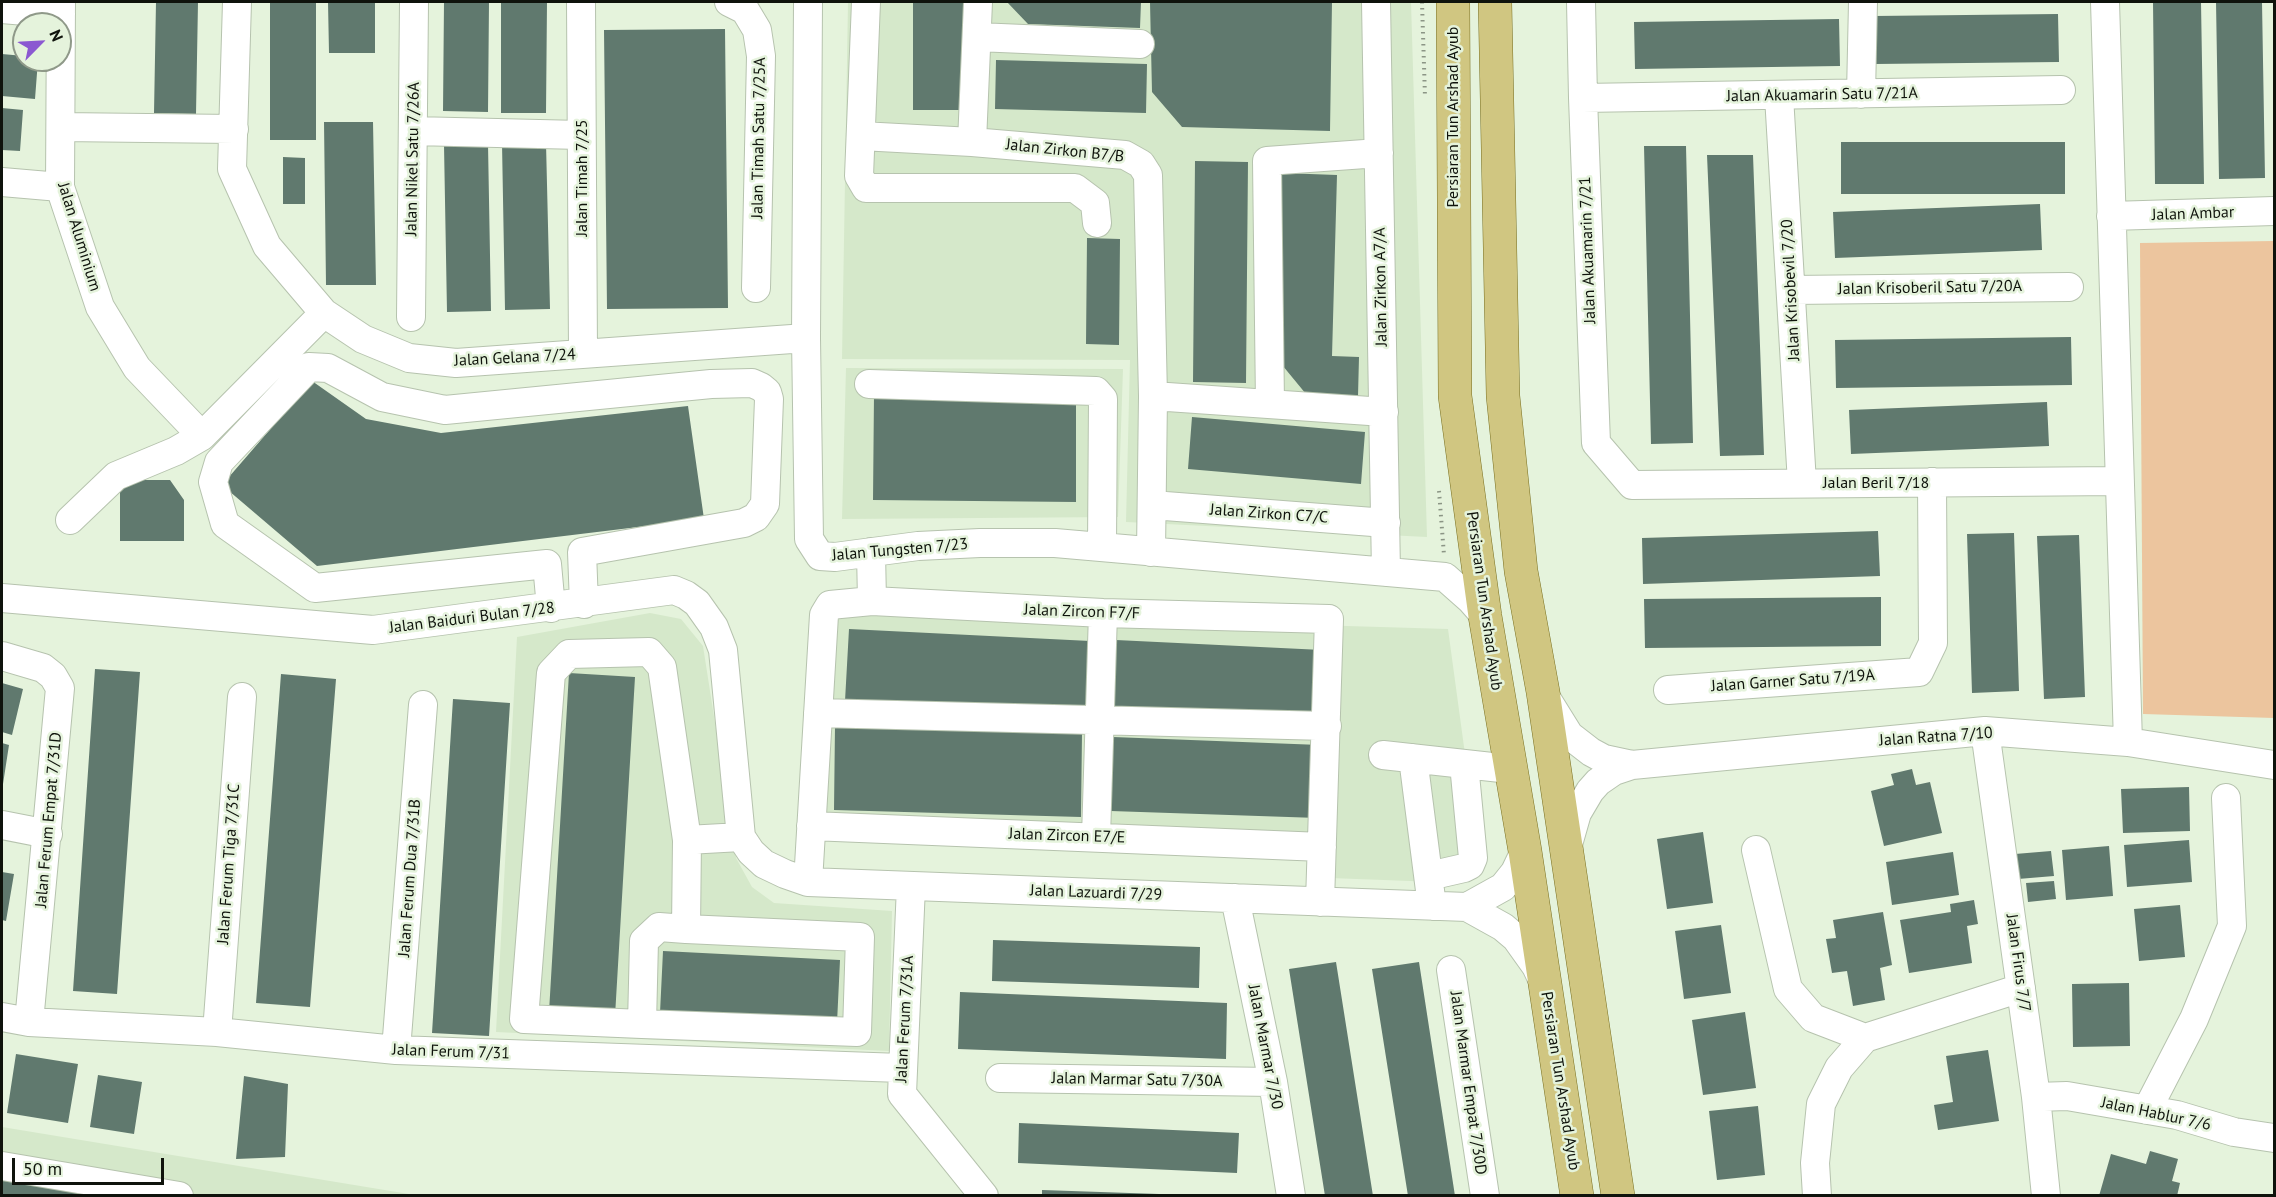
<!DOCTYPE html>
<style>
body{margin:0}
#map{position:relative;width:2276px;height:1197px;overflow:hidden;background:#e5f3dc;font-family:"PT Sans",sans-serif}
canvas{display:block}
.frame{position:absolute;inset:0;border:3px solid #0f130c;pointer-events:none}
.north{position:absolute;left:12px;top:12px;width:60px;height:60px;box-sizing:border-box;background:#e5f3dc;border:2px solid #8f9989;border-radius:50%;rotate:66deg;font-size:16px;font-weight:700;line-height:24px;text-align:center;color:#0f130c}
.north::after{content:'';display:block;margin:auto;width:21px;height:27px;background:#8b58d1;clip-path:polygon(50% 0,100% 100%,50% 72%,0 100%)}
.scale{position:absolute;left:12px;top:1158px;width:152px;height:27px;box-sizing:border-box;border:3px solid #0f130c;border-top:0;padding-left:8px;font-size:18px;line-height:21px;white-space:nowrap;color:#0f130c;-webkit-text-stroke:4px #e5f3dc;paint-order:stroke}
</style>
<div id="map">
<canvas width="2276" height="1197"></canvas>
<div class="frame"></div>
<div class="north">N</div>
<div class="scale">50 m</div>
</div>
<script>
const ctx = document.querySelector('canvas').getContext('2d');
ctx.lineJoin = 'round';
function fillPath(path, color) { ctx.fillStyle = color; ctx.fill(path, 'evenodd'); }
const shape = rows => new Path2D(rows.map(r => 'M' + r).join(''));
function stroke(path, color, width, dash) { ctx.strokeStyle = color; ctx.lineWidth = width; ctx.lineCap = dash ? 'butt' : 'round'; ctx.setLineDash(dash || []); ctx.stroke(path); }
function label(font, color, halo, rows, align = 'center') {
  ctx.font = font + ' "PT Sans",sans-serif'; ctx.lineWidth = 5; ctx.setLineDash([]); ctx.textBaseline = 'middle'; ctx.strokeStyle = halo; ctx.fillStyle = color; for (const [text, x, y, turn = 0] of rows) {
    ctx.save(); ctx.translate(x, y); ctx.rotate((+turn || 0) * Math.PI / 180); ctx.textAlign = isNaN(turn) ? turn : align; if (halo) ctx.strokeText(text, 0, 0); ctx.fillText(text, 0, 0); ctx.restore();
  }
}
fillPath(shape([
 [848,2,1411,2,1427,537,1126,522,1130,360,842,359],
 [846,368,1123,369,1118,517,842,519],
 [841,611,1448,629,1481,872,1463,883,1330,878,1331,839,820,818,832,620],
 [650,613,681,619,703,646,736,858,752,887,774,903,892,911,889,1051,496,1032,517,637],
 [2,1127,415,1195,2,1195]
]), '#d5e8ca');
fillPath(shape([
 [2274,241,2274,718,2143,714,2140,243]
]), '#ecc59e');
fillPath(shape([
 [156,2,198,2,196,114,154,113],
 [270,2,316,2,316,140,270,140],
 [328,2,375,2,375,53,329,53],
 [444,2,489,2,488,112,443,111],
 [501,2,547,2,546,113,501,113],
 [913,2,963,2,963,110,913,110],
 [1007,2,1141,2,1140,28,1028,24],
 [1150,2,1332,2,1330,131,1182,127,1152,92],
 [2153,2,2201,2,2204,184,2155,184],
 [2216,2,2262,2,2265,178,2219,179],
 [2058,14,2059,62,1875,64,1874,16],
 [1839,19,1840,66,1635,69,1634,22],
 [725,29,728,308,607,309,604,30],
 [2,54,24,56,24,60,38,60,35,99,2,96],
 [996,60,1147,64,1146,113,995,109],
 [2,108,23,110,20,151,2,150],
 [324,122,373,122,376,285,326,285],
 [1841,142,2065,142,2065,194,1841,194],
 [502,143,546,143,550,309,505,310],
 [488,144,491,311,447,312,444,145],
 [1644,146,1686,146,1693,443,1651,444],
 [1707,155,1753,155,1764,455,1720,456],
 [283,157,305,158,305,204,283,204],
 [1195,161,1248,162,1246,383,1193,382],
 [1282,173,1337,175,1332,356,1359,357,1358,396,1306,394,1278,360],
 [2040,204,2042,250,1835,258,1833,212],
 [1087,238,1120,239,1119,345,1086,344],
 [2071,337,2072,385,1836,388,1835,340],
 [312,381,366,419,441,433,688,406,704,519,317,566,222,485],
 [874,394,1076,396,1076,502,873,500],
 [2047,402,2049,446,1851,454,1849,410],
 [1192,417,1365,432,1361,484,1188,469],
 [120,480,170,480,184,500,184,541,120,541],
 [1878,531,1880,576,1643,584,1642,538],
 [2014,533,2019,691,1972,693,1967,534],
 [2079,535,2085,697,2044,699,2037,536],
 [1881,597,1881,646,1645,648,1644,599],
 [849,629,1090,641,1086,714,845,701],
 [1116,640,1322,650,1319,721,1112,711],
 [95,669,140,672,117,994,73,991],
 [569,673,635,677,615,1016,549,1012],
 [281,674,336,679,310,1007,256,1003],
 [2,683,23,689,12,735,2,732],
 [453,699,510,703,489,1036,432,1033],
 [835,726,1082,733,1081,817,834,810],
 [1113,737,1320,745,1318,818,1111,811],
 [2,743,9,745,3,784,2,784],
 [1912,769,1916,785,1930,782,1942,833,1884,846,1871,791,1894,785,1891,774],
 [2189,787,2190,831,2123,833,2121,789],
 [1703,832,1713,903,1667,909,1657,839],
 [2189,840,2192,882,2127,887,2124,845],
 [2109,846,2113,896,2066,900,2062,850],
 [2051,851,2054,876,2018,879,2015,854],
 [1953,852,1959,895,1892,905,1886,862],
 [2,872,14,874,6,921,2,920],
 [2054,881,2056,899,2028,902,2026,883],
 [1974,900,1978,924,1967,926,1972,963,1909,973,1900,920,1951,912,1950,904],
 [2180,905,2185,957,2139,961,2134,909],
 [1883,912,1892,965,1880,968,1885,1000,1853,1006,1847,971,1832,973,1826,939,1836,938,1833,920],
 [1721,925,1731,993,1684,999,1675,931],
 [993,940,1200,947,1199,988,992,981],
 [663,951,840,960,837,1023,660,1013],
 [1336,962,1373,1196,1325,1196,1289,969],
 [1419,962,1455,1196,1408,1196,1372,969],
 [2129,983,2130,1046,2073,1047,2072,984],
 [960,992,1227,1003,1226,1059,958,1049],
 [1745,1012,1756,1088,1703,1095,1692,1020],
 [1988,1050,1999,1121,1938,1130,1934,1105,1953,1102,1946,1056],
 [16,1054,78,1064,68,1123,7,1113],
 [98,1075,142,1082,134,1134,90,1127],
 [244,1076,288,1084,285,1157,236,1159],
 [1758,1106,1765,1175,1717,1180,1709,1111],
 [1019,1123,1239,1133,1237,1173,1018,1163],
 [2150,1151,2178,1159,2172,1181,2180,1183,2177,1196,2099,1196,2111,1154,2146,1164],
 [2,1167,106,1196,2,1196],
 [1042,1190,1159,1194,1159,1196,1042,1196]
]), '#60796e');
const minor = shape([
 [61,2,60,187,100,307,137,368,202,436],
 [237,2,232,169,267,246,324,313,363,339,409,358,456,363,806,338],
 [581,2,583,354],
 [729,2,745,10,757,30,761,56,756,288],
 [808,2,806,338,809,539,820,556,835,557,918,546,980,543,1055,543,1445,577,1471,600,1485,616],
 [866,2,859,176,866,188,1075,188,1095,203,1097,223],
 [1376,2,1386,572],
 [1581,2,1583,98,1596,443,1632,485,2119,481],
 [2105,2,2128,742],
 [2,9,61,14],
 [977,37,1140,44],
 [1861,94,1863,2],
 [1779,96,1802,483],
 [1583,98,2061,90],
 [61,127,234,129],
 [413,131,581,135],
 [861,136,972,142,1125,155,1141,164,1148,175,1153,396,1151,552],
 [972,142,978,2],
 [2,182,60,187],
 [2111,216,2274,211],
 [1791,290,2069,287],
 [411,317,414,2],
 [869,384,1096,391,1103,399,1102,547],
 [1153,396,1384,412],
 [1270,404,1267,161,1379,153],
 [1152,505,1386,523],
 [70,520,116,476,176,451,202,436,324,313],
 [871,552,872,601],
 [2,598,373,630,674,590,686,595,697,603,714,627,723,650,741,837,751,852,764,864,785,874,808,882,1467,907,1503,927,1516,938,1536,966,1543,981],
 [551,608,547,564,315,588,225,524,213,482,219,462,309,367,328,368,382,397,445,410,711,384,752,383,761,387,767,392,769,399,765,504,756,517,744,523,582,552,584,604],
 [2,656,43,668,53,676,60,688,29,1022],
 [1668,690,1919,672,1933,643,1932,482],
 [1546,698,1569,735,1591,752,1604,759,1632,765],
 [818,713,1327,726],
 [1985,731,2036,1097,2046,1196],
 [1383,755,1510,769],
 [1413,758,1432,906],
 [2,825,48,834],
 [811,826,1322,847],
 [1096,837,1103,613],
 [687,840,741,837],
 [1567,848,1577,813,1590,791,1598,782,1614,771,1632,765,1985,731,2128,742,2274,765],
 [1756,850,1788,989,1813,1018,1865,1038,2021,988],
 [1429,876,1464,868,1470,865,1473,858,1464,764],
 [808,882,824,615,830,605,872,601,1103,613,1329,619,1320,902],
 [911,886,902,1094,984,1196],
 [1235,898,1273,1082,1291,1196],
 [1467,907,1503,887,1515,872,1525,851],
 [1451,970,1485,1196],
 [2,1017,29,1022,217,1032,396,1050,901,1068],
 [642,1024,644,941,659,927,686,929,860,937,857,1032,642,1024,524,1019,551,673,569,654,649,652,662,667,687,840,686,929],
 [217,1032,242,697],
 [396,1050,423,705],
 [1000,1078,1273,1082],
 [2036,1097,2067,1096,2177,1115,2234,1132,2274,1138],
 [2147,1110,2194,1019,2232,926,2226,798],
 [2,1166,179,1196],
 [1817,1196,1815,1163,1821,1104,1839,1068,1865,1038]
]);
const major = shape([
 [1453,2,1455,396,1485,616,1525,851,1577,1196],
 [1495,2,1503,396,1521,571,1543,692,1618,1196]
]);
stroke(minor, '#b6c3ae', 30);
stroke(major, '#786f21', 34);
stroke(shape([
 [1422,2,1425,97],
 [1439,491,1444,555]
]), '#8b9585', 4, [1.5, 4.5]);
stroke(minor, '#fff', 28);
stroke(major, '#d0c681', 33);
label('16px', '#0f130c', '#e5f3dc', [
 ["Jalan Akuamarin Satu 7/21A",1822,95,-1],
 ["Persiaran Tun Arshad Ayub",1453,117,-90],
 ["Jalan Timah Satu 7/25A",759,138,-89],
 ["Jalan Zirkon B7/B",1065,151,6],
 ["Jalan Nikel Satu 7/26A",413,159,-89],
 ["Jalan Timah 7/25",582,178,-90],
 ["Jalan Ambar",2193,214,-2],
 ["Jalan Aluminium",79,237,73],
 ["Jalan Akuamarin 7/21",1588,250,-92],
 ["Jalan Zirkon A7/A",1381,287,-91],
 ["Jalan Krisoberil Satu 7/20A",1930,288,-1],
 ["Jalan Krisobevil 7/20",1791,290,-93],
 ["Jalan Gelana 7/24",515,358,-3],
 ["Jalan Beril 7/18",1876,483],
 ["Jalan Zirkon C7/C",1269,514,4],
 ["Jalan Tungsten 7/23",900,550,-5],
 ["Persiaran Tun Arshad Ayub",1484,601,82],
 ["Jalan Zircon F7/F",1082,612,2],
 ["Jalan Baiduri Bulan 7/28",472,618,-7],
 ["Jalan Garner Satu 7/19A",1793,681,-4],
 ["Jalan Ratna 7/10",1936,737,-4],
 ["Jalan Ferum Empat 7/31D",49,820,-85],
 ["Jalan Zircon E7/E",1067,836,2],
 ["Jalan Ferum Tiga 7/31C",229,864,-86],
 ["Jalan Ferum Dua 7/31B",410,878,-86],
 ["Jalan Lazuardi 7/29",1096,893,2],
 ["Jalan Firus 7/7",2018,963,82],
 ["Jalan Ferum 7/31A",905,1019,-87],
 ["Jalan Marmar 7/30",1265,1047,79],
 ["Jalan Ferum 7/31",451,1052,2],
 ["Jalan Marmar Satu 7/30A",1137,1080,1],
 ["Persiaran Tun Arshad Ayub",1560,1081,81],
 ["Jalan Marmar Empat 7/30D",1468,1083,82],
 ["Jalan Hablur 7/6",2156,1114,12]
]);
</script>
